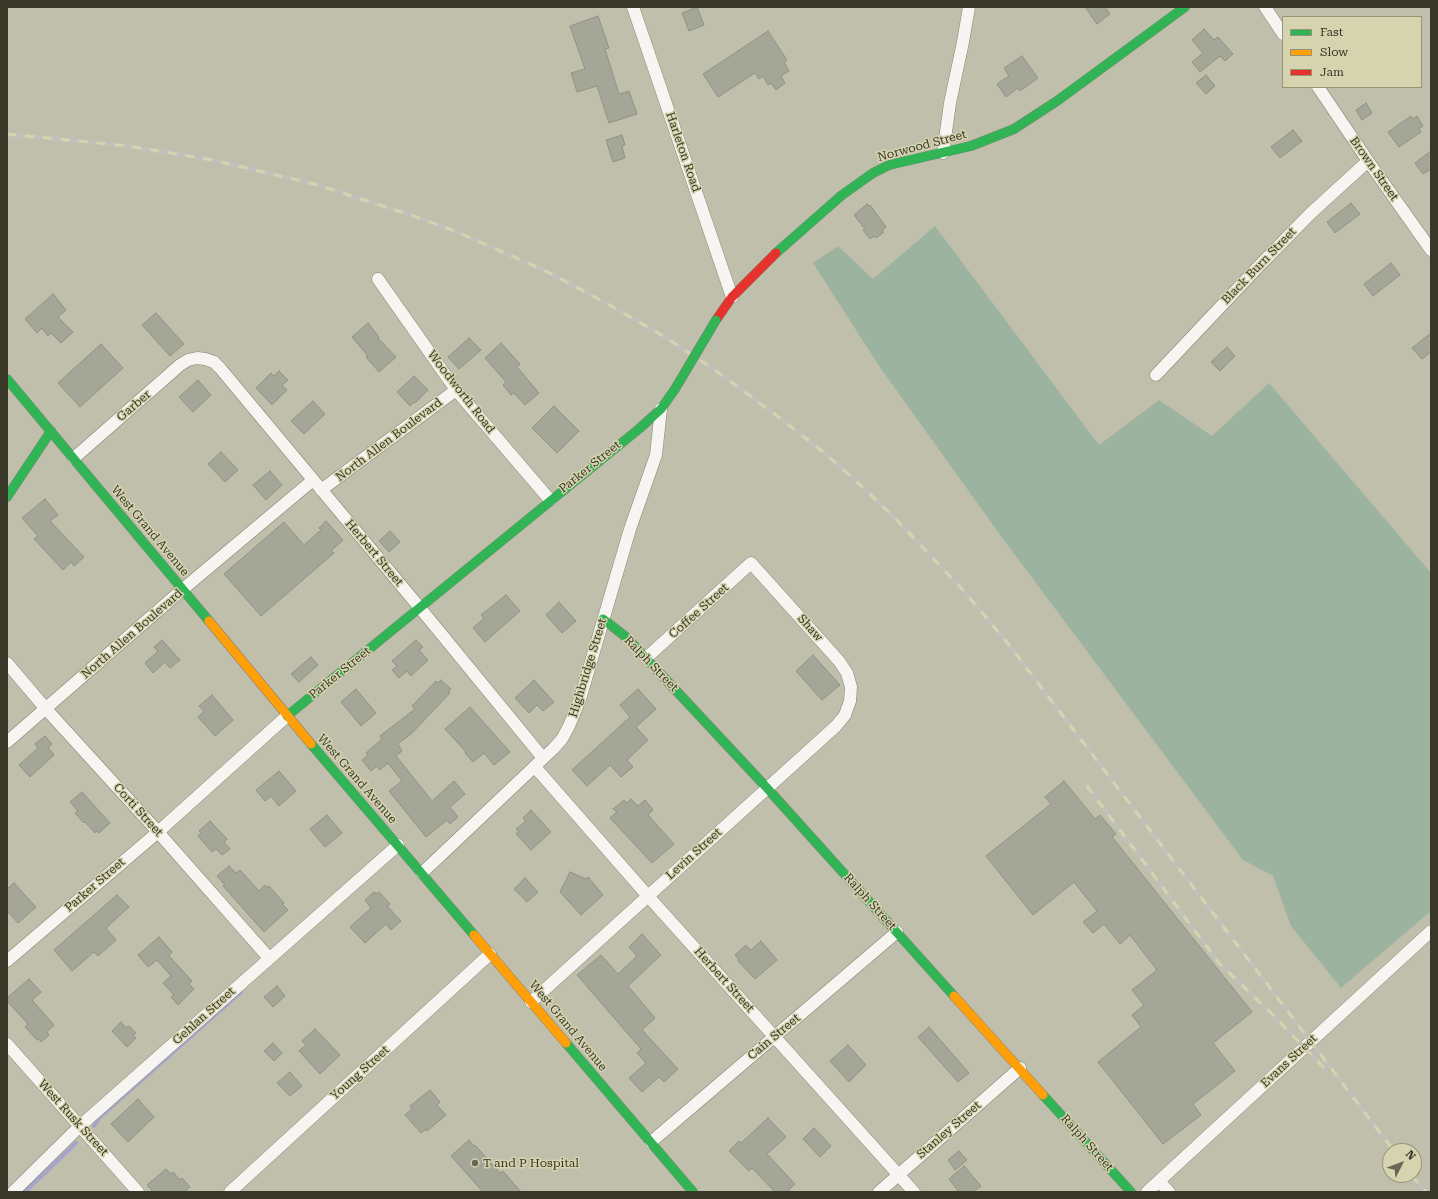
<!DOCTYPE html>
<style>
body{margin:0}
#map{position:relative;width:1438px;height:1199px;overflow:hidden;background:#c0bfab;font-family:"Roboto Serif",serif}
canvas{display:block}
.frame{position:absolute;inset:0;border:8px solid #383728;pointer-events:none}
.legend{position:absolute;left:1282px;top:16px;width:140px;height:72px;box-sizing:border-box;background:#d6d4af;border:1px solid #979579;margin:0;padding:5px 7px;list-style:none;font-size:12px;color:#383728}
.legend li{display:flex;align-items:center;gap:8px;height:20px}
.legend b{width:20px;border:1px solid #979579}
.north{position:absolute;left:1382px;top:1143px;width:40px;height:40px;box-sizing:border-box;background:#d6d4af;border:1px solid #979579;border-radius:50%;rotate:48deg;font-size:11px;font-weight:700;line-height:16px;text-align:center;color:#383728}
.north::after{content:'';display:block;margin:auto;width:14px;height:18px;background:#686756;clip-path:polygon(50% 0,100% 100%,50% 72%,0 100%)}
</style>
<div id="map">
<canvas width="1438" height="1199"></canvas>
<div class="frame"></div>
<ul class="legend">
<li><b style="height:5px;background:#30b455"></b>Fast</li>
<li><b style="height:5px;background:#ff9f0a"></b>Slow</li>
<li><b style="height:5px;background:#e5322d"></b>Jam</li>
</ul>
<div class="north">N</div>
</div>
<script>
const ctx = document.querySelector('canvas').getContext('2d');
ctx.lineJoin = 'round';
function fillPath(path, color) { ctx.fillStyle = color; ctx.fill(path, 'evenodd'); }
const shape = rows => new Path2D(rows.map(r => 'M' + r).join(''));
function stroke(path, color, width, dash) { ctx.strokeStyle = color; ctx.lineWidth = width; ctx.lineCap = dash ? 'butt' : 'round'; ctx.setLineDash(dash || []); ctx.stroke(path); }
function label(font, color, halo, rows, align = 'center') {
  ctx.font = font + ' "Roboto Serif",serif'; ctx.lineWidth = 3; ctx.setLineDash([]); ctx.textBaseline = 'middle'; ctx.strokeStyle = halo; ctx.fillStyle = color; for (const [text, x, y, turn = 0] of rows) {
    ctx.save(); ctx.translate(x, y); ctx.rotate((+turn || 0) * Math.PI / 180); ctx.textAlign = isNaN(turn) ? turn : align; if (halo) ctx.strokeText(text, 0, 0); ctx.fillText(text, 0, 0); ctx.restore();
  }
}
fillPath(shape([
 [935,226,1099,445,1159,400,1212,436,1269,383,1431,573,1431,911,1341,988,1291,926,1273,876,1243,860,1003,539,879,366,813,263,838,246,873,279]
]), '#9cb49f');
stroke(shape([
 [94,1126,99,1118,241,992],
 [25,1192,76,1143]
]), '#a5a4ca', 4);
const building = shape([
 [697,7,704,25,689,31,682,13,697,7],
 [1085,7,1105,7,1110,14,1097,24,1085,7],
 [598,16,609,48,605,49,619,94,629,91,637,114,609,123,597,86,577,92,571,73,585,69,570,26,598,16],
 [1204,29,1214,40,1218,37,1233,54,1225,61,1220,56,1200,72,1192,62,1203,53,1192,40,1204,29],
 [768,31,787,60,784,62,789,71,781,76,785,83,776,90,771,83,768,85,763,76,759,79,755,73,718,97,703,74,768,31],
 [1022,56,1038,78,1020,91,1018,88,1006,97,997,84,1009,76,1004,68,1022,56],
 [1206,75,1215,86,1206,94,1196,83,1206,75],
 [1366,103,1372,113,1362,120,1356,110,1366,103],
 [1411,116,1412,119,1417,116,1423,126,1419,129,1421,132,1399,147,1388,132,1411,116],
 [1293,130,1302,141,1280,158,1271,147,1293,130],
 [622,135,625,145,622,146,625,158,613,162,606,140,622,135],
 [1431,151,1431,169,1423,174,1415,163,1431,151],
 [1351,203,1360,214,1335,233,1327,222,1351,203],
 [867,204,869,206,870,205,886,227,882,230,884,232,876,238,874,236,870,239,863,230,865,229,854,215,867,204],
 [1391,263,1400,275,1373,296,1364,284,1391,263],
 [53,294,66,310,58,317,73,332,61,343,51,333,48,336,42,328,37,333,25,319,53,294],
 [156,313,184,344,170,356,142,325,156,313],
 [368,323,379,337,378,338,396,357,379,372,366,357,368,356,352,337,368,323],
 [1431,333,1431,352,1422,359,1412,348,1431,333],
 [469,338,481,350,459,369,448,357,469,338],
 [501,343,520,364,517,367,539,393,525,405,514,393,511,395,503,385,506,382,485,358,501,343],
 [101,344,123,368,80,407,58,383,101,344],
 [1227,347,1235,356,1220,371,1211,362,1227,347],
 [279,371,288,380,282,385,287,390,272,405,256,388,271,373,274,376,279,371],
 [414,376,428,390,415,403,414,402,410,406,397,392,414,376],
 [198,380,211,395,193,412,179,397,198,380],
 [313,401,325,414,304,434,291,421,313,401],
 [554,406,579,431,557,453,532,428,554,406],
 [221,452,238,470,225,482,208,464,221,452],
 [270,471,282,485,266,500,253,485,270,471],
 [45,499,58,515,50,521,84,557,74,566,71,562,63,570,34,539,38,536,22,518,45,499],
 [326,521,343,540,331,551,334,553,261,616,224,574,284,522,304,545,321,530,319,528,326,521],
 [390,531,400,542,389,552,379,541,390,531],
 [506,595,520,611,485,642,473,628,484,618,481,615,506,595],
 [559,602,576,621,562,633,546,615,559,602],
 [162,640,180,660,170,668,165,662,153,673,145,663,158,651,154,647,162,640],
 [416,640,423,647,419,650,428,660,411,676,407,671,399,678,392,670,397,666,392,661,416,640],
 [813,655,840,685,822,700,796,671,813,655],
 [311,657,318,665,299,682,291,674,311,657],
 [441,680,451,689,448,692,450,693,411,734,398,744,402,751,396,756,432,801,454,781,465,794,450,807,458,817,450,824,447,820,426,837,389,791,402,781,388,763,380,770,377,766,371,771,362,760,368,755,366,753,382,739,380,736,415,709,412,706,436,681,438,683,441,680],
 [534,680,554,702,543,711,537,705,529,713,515,698,534,680],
 [356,689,376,713,361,726,341,702,356,689],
 [638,689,656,709,636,727,648,740,627,760,633,767,621,777,610,765,587,786,572,770,630,717,620,705,638,689],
 [212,695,233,720,215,736,198,717,204,711,199,706,212,695],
 [470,707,510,752,494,765,484,753,473,762,465,753,466,752,445,729,470,707],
 [45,736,52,744,48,747,54,755,30,777,19,765,38,748,35,744,45,736],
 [279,771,296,791,279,806,271,796,265,801,256,790,279,771],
 [1064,781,1095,819,1100,815,1116,834,1112,837,1252,1012,1213,1043,1235,1071,1193,1104,1201,1115,1163,1144,1098,1062,1141,1027,1132,1015,1144,1005,1132,990,1157,970,1130,935,1120,944,1104,924,1093,933,1083,922,1097,911,1074,882,1033,915,986,856,1051,804,1045,797,1064,781],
 [82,792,110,823,99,833,96,831,95,833,85,822,84,823,75,813,78,811,70,802,82,792],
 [631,799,638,806,645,800,653,810,648,815,674,844,652,863,610,818,617,812,613,809,624,800,627,803,631,799],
 [531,810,551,832,531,850,516,834,519,831,516,829,526,821,523,818,531,810],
 [327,815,342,833,325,847,310,829,327,815],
 [210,821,227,839,224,842,230,849,222,855,216,849,212,852,198,836,201,833,199,831,210,821],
 [229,866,236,873,240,870,259,891,265,885,268,888,269,886,284,903,282,904,288,910,264,932,223,886,225,885,217,876,229,866],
 [570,872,586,879,588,877,603,895,581,915,560,892,570,872],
 [525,878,538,892,527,902,514,889,525,878],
 [14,883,36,907,18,923,7,911,7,889,14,883],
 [374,892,376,894,379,892,390,904,387,906,401,921,391,930,386,924,365,943,350,927,371,908,365,900,374,892],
 [117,895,129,907,106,928,116,940,98,956,94,952,72,971,54,950,117,895],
 [642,934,661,955,628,986,655,1018,642,1030,678,1069,664,1082,659,1077,642,1092,629,1078,646,1063,637,1053,641,1049,577,975,601,955,618,974,637,956,629,947,642,934],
 [159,937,172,952,169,956,192,981,189,984,194,989,178,1005,171,997,174,995,163,983,171,976,157,960,148,967,138,955,159,937],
 [761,941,777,960,755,979,738,961,739,960,735,955,746,945,751,950,761,941],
 [29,979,41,992,32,1000,54,1025,47,1032,49,1035,41,1042,39,1039,37,1040,25,1027,28,1024,7,1001,7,998,29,979],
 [277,986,285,996,273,1007,264,997,277,986],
 [121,1022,126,1028,129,1026,136,1033,133,1035,136,1038,127,1047,112,1031,121,1022],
 [929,1027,969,1073,958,1082,918,1037,929,1027],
 [315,1029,340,1055,320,1074,299,1051,306,1045,302,1041,315,1029],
 [273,1043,282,1053,274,1061,264,1051,273,1043],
 [848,1045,866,1065,849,1082,830,1061,848,1045],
 [290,1072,302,1086,290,1096,277,1083,290,1072],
 [430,1090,440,1102,437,1105,446,1115,427,1131,426,1129,421,1133,405,1115,412,1109,410,1106,430,1090],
 [138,1099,154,1117,128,1142,111,1124,138,1099],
 [768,1118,786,1137,767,1154,795,1184,787,1192,775,1192,752,1168,749,1171,729,1151,739,1141,741,1143,768,1118],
 [814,1128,831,1146,820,1157,803,1139,814,1128],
 [469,1140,474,1146,475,1145,500,1173,503,1171,521,1192,483,1192,451,1156,469,1140],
 [959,1151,967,1160,955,1170,948,1160,959,1151],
 [964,1166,981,1186,973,1192,959,1192,949,1179,964,1166],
 [166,1169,171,1174,173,1172,180,1180,182,1178,190,1187,184,1192,153,1192,147,1185,166,1169]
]);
fillPath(building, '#a4a697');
stroke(building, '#909282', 1);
const street = shape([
 [633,7,732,297],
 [1265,7,1283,34],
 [1318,87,1368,161,1431,250],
 [943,153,950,103,963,42,969,7],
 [378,279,456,390,550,500],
 [1156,375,1258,267,1311,213,1368,161],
 [74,458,180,365,188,360,197,358,205,359,214,362,220,368,420,608,543,758],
 [321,490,456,390],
 [7,663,46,709,158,832,269,958],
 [7,742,183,589,313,480],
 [535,767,647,895,914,1192],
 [422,873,553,749,562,739,569,726,580,699,630,529,656,455,661,409],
 [7,961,158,832,287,716],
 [531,1002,836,726,845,715,850,701,851,687,847,673,839,661,751,563,646,658],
 [7,1044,138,1192],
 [651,1142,897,932],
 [1159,1181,1169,1192],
 [13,1192,80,1126,398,845],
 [230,1192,490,954],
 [879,1192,1020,1068],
 [1147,1192,1431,931]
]);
const fast = shape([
 [776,253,842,195,873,173,889,165,971,146,1014,129,1057,101,1185,7],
 [7,379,209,621],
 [7,497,51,431],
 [603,619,626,637,767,788,954,996],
 [287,716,640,428,661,409,675,389],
 [311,744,474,935],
 [566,1043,693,1192],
 [1043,1095,1131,1192]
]);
const slow = shape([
 [209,621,311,744],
 [474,935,566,1043],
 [954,996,1043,1095]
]);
const jam = shape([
 [716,320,732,297,776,253]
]);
stroke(street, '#848474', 13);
stroke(fast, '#848474', 10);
stroke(slow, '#848474', 10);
stroke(jam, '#848474', 10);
stroke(street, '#f6f5f2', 12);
stroke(fast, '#30b455', 9);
stroke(slow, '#ff9f0a', 9);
stroke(jam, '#e5322d', 9);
const rail = shape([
 [7,134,128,146,213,160,314,184,411,215,455,231,548,272,606,303,665,337,715,370,777,416,822,451,856,481,894,517,962,589,1006,641,1394,1151],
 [1087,786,1219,963,1272,1014,1326,1070],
 [1412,1176,1426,1192]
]);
stroke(rail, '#c1c0ba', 4.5);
stroke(rail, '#d6d4af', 3, [9]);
const fastBridge = shape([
 [675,389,716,320]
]);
stroke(fastBridge, '#848474', 10, []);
stroke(fastBridge, '#30b455', 9);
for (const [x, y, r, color] of [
 [475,1163,4,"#686756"]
]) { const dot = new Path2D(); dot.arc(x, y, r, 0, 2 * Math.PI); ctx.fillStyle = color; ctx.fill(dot); stroke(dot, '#d6d4af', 1.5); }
label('12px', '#383728', '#d6d4af', [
 ["Norwood Street",922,146,-15],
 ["Harleton Road",683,152,71],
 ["Brown Street",1374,169,55],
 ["Black Burn Street",1259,266,-46],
 ["Woodworth Road",461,392,52],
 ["Garber",134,406,-41],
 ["North Allen Boulevard",389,440,-37],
 ["Parker Street",590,467,-39],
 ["West Grand Avenue",150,531,50],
 ["Herbert Street",374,553,50],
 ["Coffee Street",699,611,-42],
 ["Shaw",810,628,48],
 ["North Allen Boulevard",132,634,-41],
 ["Ralph Street",651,664,46],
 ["Highbridge Street",588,668,-73],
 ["Parker Street",340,673,-39],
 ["West Grand Avenue",357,779,49],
 ["Corti Street",138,810,48],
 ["Levin Street",694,854,-42],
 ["Parker Street",95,885,-41],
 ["Ralph Street",870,902,48],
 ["Herbert Street",724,980,48],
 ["Gehlan Street",204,1016,-42],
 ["West Grand Avenue",568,1026,50],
 ["Cain Street",774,1037,-40],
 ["Evans Street",1289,1061,-43],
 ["Young Street",360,1073,-42],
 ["West Rusk Street",73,1118,48],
 ["Stanley Street",949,1130,-41],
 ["Ralph Street",1087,1143,48]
]);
label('12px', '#383728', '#d6d4af', [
 ["T and P Hospital",483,1163]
], 'left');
</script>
